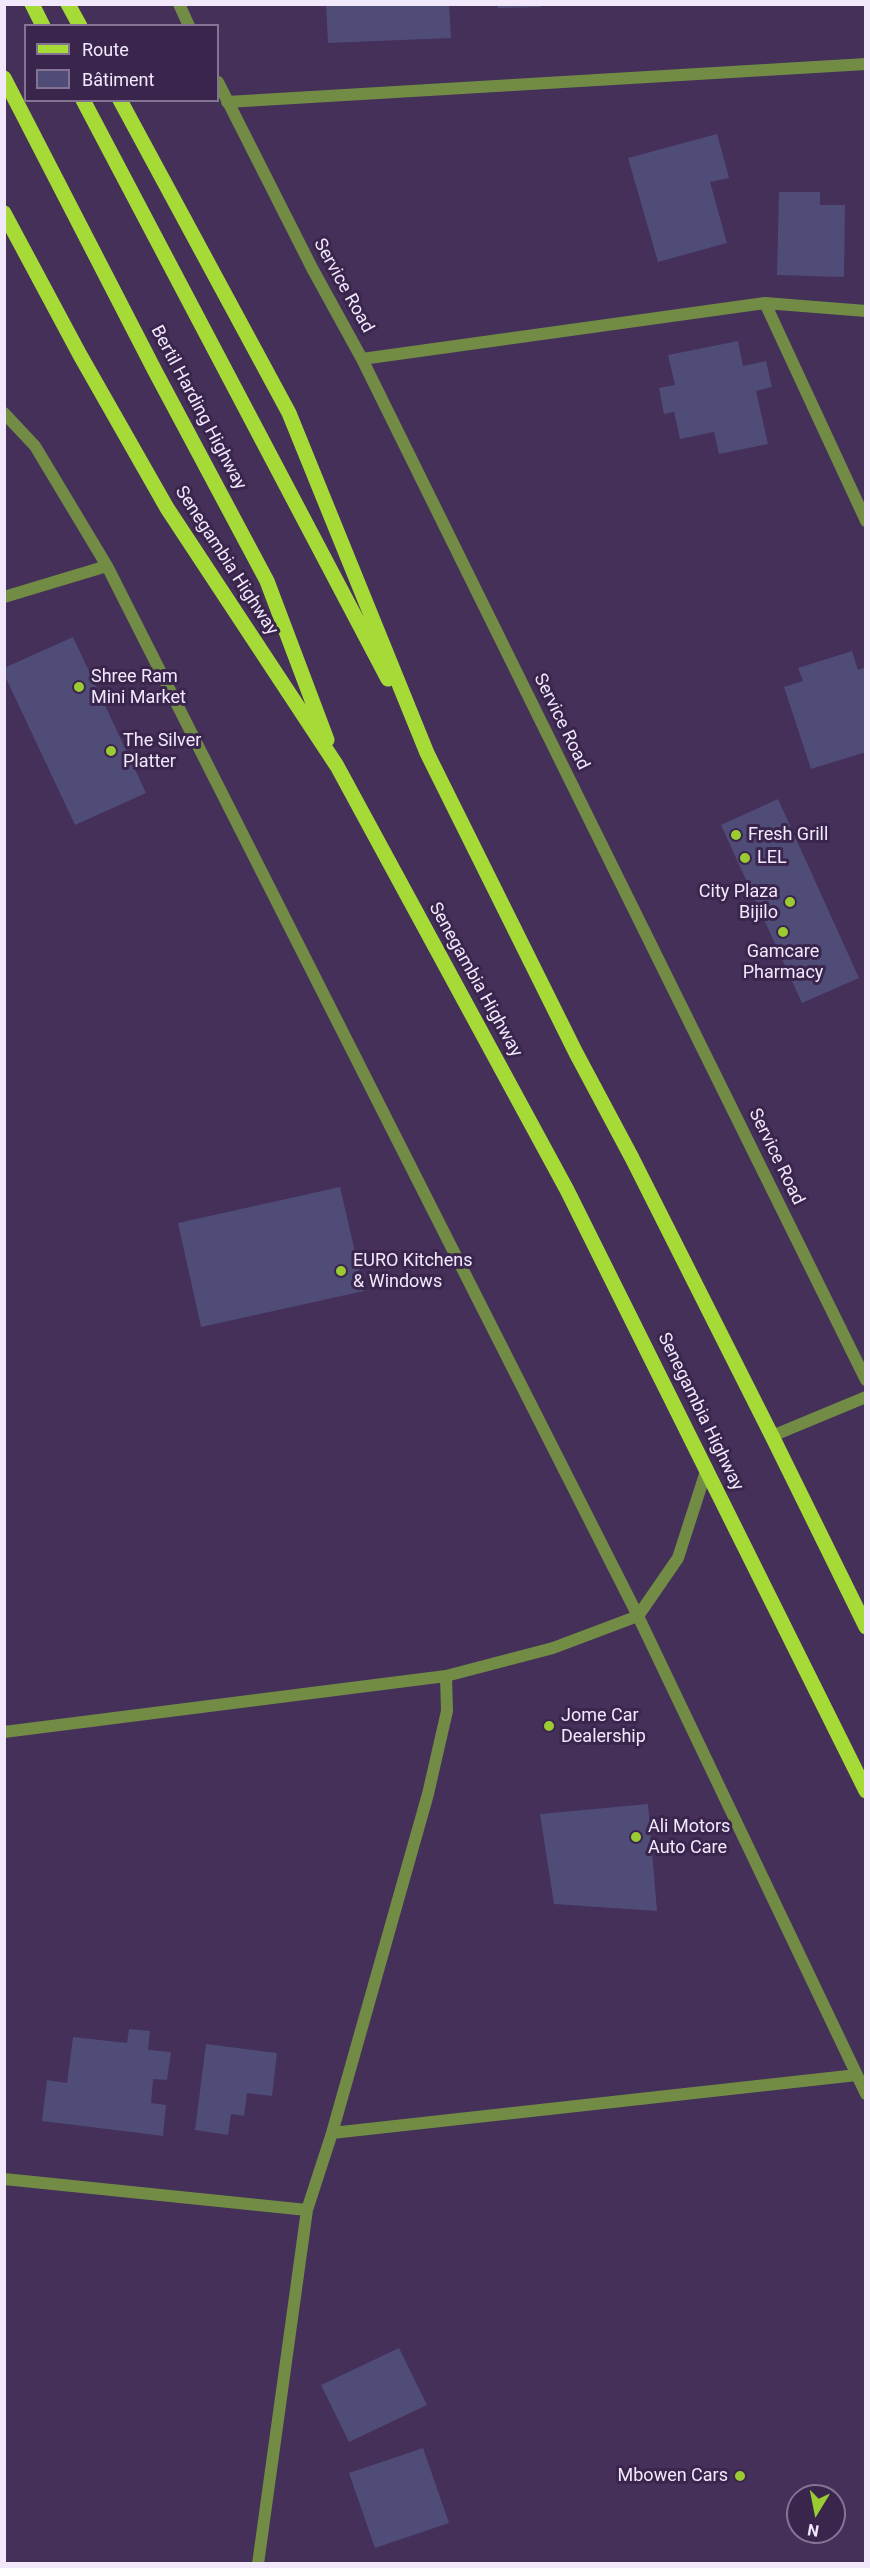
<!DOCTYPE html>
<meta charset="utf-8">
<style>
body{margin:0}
#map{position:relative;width:870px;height:2568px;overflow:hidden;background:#443058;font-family:Roboto,sans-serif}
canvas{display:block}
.frame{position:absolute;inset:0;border:6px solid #f1e8fc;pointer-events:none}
.legend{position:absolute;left:24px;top:24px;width:195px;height:78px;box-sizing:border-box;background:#3a264d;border:2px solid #837493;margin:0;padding:8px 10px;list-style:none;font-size:18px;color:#f1e8fc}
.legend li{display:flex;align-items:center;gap:12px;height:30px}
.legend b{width:30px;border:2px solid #837493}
.north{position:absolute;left:786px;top:2484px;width:60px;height:60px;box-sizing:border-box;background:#3a264d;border:2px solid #837493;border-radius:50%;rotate:190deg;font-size:16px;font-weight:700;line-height:24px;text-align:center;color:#f1e8fc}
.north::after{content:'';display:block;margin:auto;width:21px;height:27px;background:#9bcb33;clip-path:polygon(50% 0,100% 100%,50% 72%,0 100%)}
</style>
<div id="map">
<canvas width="870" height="2568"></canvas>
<div class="frame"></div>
<ul class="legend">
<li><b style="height:8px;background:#a6da37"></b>Route</li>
<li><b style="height:16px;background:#4f4c78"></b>Bâtiment</li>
</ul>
<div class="north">N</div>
</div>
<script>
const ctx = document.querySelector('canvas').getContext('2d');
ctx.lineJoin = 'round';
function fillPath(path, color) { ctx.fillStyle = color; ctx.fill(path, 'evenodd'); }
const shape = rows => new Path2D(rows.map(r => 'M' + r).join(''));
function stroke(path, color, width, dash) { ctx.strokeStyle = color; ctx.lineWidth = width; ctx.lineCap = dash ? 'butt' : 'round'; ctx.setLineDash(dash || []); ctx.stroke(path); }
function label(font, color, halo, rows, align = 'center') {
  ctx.font = font + ' Roboto,sans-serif'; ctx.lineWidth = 6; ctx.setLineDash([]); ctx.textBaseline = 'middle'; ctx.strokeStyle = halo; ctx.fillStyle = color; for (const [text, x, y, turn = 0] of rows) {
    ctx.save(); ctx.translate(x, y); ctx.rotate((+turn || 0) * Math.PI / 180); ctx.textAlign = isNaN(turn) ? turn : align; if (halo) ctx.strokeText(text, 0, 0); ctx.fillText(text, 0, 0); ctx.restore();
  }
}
fillPath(shape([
 [326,4,449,4,451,38,328,43],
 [498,4,541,4,541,7,498,8],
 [717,134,729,178,710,182,727,243,658,262,628,158],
 [779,192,820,192,820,205,845,205,844,277,777,275],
 [738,341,743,366,766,361,772,387,756,391,768,444,719,454,714,432,680,439,674,412,664,414,659,388,675,385,668,355],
 [73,637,146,793,75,825,4,674,4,668],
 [852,651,858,670,866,667,866,752,811,769,784,687,803,681,798,668],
 [778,799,859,978,802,1003,721,825],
 [340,1187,364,1291,201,1327,178,1223],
 [648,1804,657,1911,554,1904,540,1814],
 [129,2029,150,2031,148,2050,171,2052,167,2080,153,2079,151,2103,166,2105,163,2136,42,2121,47,2080,67,2083,73,2037,127,2043],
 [206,2044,277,2053,272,2096,247,2093,244,2116,231,2114,228,2135,195,2130],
 [399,2348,427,2405,349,2442,321,2385],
 [423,2448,449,2523,375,2548,349,2473]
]), '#4f4c78');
stroke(shape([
 [179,4,189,26],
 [218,82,312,268,362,359,866,1380],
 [227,102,866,64],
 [765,303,866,521],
 [362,359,765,303,866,311],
 [4,413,35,446,107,566,638,1616,866,2094],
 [4,597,107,566],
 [772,1436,866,1397],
 [4,1732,446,1676],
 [332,2133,857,2075],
 [4,2179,307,2210],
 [258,2564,307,2210,332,2133,428,1794,447,1711,446,1676,553,1648,638,1616,678,1558,707,1468]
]), '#728c46', 12);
stroke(shape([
 [32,4,43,26],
 [68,4,80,26],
 [4,78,155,371,267,581,327,740],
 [83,100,388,679],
 [120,100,289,413,427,753,576,1053,632,1158,772,1436,866,1627],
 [4,213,80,355,167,508,337,766,567,1190,866,1791]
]), '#a6da37', 15);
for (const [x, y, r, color] of [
 [79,687,6,"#9bcb33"],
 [111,751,6,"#9bcb33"],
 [736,835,6,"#9bcb33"],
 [745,858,6,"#9bcb33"],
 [790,902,6,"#9bcb33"],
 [783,932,6,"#9bcb33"],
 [341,1271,6,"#9bcb33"],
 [549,1726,6,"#9bcb33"],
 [636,1837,6,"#9bcb33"],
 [740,2476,6,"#9bcb33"]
]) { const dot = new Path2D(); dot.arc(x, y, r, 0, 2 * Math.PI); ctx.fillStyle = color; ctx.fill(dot); stroke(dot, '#3a264d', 2); }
label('18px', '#f1e8fc', '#3a264d', [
 ["Service Road",343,286,61],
 ["Bertil Harding Highway",198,408,62],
 ["Senegambia Highway",226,561,57],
 ["Service Road",561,722,64],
 ["Senegambia Highway",475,980,61],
 ["Service Road",776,1157,64],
 ["Senegambia Highway",700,1412,64]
]);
label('18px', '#f1e8fc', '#3a264d', [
 ["Shree Ram",91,677],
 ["Mini Market",91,698],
 ["The Silver",123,741],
 ["Platter",123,762],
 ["Fresh Grill",748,835],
 ["LEL",757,858],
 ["City Plaza",778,892,"right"],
 ["Bijilo",778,913,"right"],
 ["Gamcare",783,952,"center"],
 ["Pharmacy",783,973,"center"],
 ["EURO Kitchens",353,1261],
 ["& Windows",353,1282],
 ["Jome Car",561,1716],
 ["Dealership",561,1737],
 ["Ali Motors",648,1827],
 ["Auto Care",648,1848],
 ["Mbowen Cars",728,2476,"right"]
], 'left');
</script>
